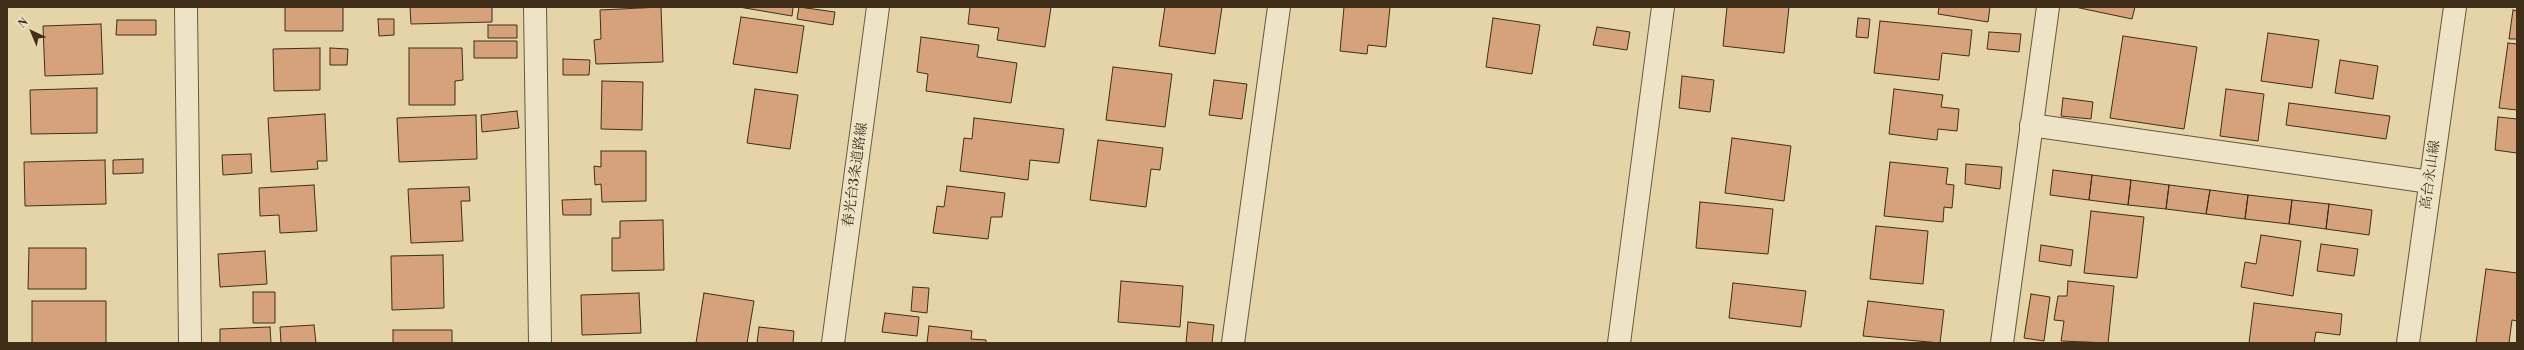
<!DOCTYPE html>
<meta charset="utf-8">
<style>
body{margin:0}
#map{position:relative;width:2524px;height:350px;overflow:hidden;background:#e4d4a8;font-family:"Libre Bodoni",serif}
canvas{display:block}
.frame{position:absolute;inset:0;border:8px solid #412e19;pointer-events:none}
.north{position:absolute;left:12px;top:12px;width:40px;height:40px;-webkit-text-stroke:3px #ede3c6;paint-order:stroke;rotate:316deg;font-size:11px;font-weight:700;line-height:16px;text-align:center;color:#412e19}
.north::after{content:'';display:block;margin:auto;width:14px;height:18px;background:#412e19;clip-path:polygon(50% 0,100% 100%,50% 72%,0 100%)}
</style>
<div id="map">
<canvas width="2524" height="350"></canvas>
<div class="frame"></div>
<div class="north">N</div>
</div>
<script>
const ctx = document.querySelector('canvas').getContext('2d');
ctx.lineJoin = 'round';
function fillPath(path, color) { ctx.fillStyle = color; ctx.fill(path, 'evenodd'); }
const shape = rows => new Path2D(rows.map(r => 'M' + r).join(''));
function stroke(path, color, width, dash) { ctx.strokeStyle = color; ctx.lineWidth = width; ctx.lineCap = dash ? 'butt' : 'round'; ctx.setLineDash(dash || []); ctx.stroke(path); }
function label(font, color, halo, rows, align = 'center') {
  ctx.font = font + ' "Libre Bodoni","Noto Serif JP",serif'; ctx.lineWidth = 3.5; ctx.setLineDash([]); ctx.textBaseline = 'middle'; ctx.strokeStyle = halo; ctx.fillStyle = color; for (const [text, x, y, turn = 0] of rows) {
    ctx.save(); ctx.translate(x, y); ctx.rotate((+turn || 0) * Math.PI / 180); ctx.textAlign = isNaN(turn) ? turn : align; if (halo) ctx.strokeText(text, 0, 0); ctx.fillText(text, 0, 0); ctx.restore();
  }
}
const building = shape([
 [285,7,343,7,343,31,285,31,285,7],
 [410,7,492,7,492,22,411,24,410,7],
 [661,7,663,62,596,64,594,40,601,39,600,10,661,7],
 [739,7,793,7,792,16,739,7],
 [799,7,835,12,833,25,797,19,799,7],
 [970,7,1051,7,1045,47,997,40,999,28,968,24,970,7],
 [1165,7,1222,7,1215,54,1159,46,1165,7],
 [1344,7,1390,7,1386,47,1368,45,1367,54,1340,51,1344,7],
 [1727,7,1789,7,1784,53,1723,46,1727,7],
 [1939,7,1990,7,1988,22,1938,14,1939,7],
 [2075,7,2135,7,2132,19,2075,7],
 [2513,10,2517,11,2517,39,2509,39,2513,10],
 [741,17,804,26,797,73,733,64,741,17],
 [1493,18,1540,25,1532,74,1486,67,1493,18],
 [1858,18,1870,19,1868,38,1856,37,1858,18],
 [378,19,394,19,394,35,379,36,378,19],
 [117,20,156,20,156,35,116,35,117,20],
 [1880,21,1972,30,1969,56,1942,53,1939,80,1874,73,1880,21],
 [101,24,103,74,45,76,43,26,101,24],
 [488,25,517,25,517,38,488,38,488,25],
 [1597,27,1630,32,1627,50,1593,45,1597,27],
 [1989,32,2021,34,2019,52,1987,49,1989,32],
 [2268,33,2319,40,2312,88,2261,81,2268,33],
 [2123,36,2197,47,2184,129,2110,118,2123,36],
 [921,37,979,45,977,57,1017,63,1011,103,926,91,928,74,917,72,921,37],
 [474,41,517,41,517,58,474,58,474,41],
 [2508,43,2517,44,2517,110,2499,108,2508,43],
 [320,48,320,90,274,91,273,49,320,48],
 [330,48,348,49,347,65,330,65,330,48],
 [409,48,462,48,463,80,455,81,455,105,409,105,409,48],
 [563,59,590,60,589,75,563,75,563,59],
 [2340,60,2378,66,2373,99,2335,93,2340,60],
 [1113,67,1172,74,1165,127,1106,120,1113,67],
 [1682,76,1714,80,1710,112,1679,108,1682,76],
 [1214,80,1247,84,1242,119,1209,115,1214,80],
 [602,81,643,82,642,130,601,129,602,81],
 [97,88,97,133,31,134,30,90,97,88],
 [755,89,798,95,790,149,747,143,755,89],
 [1894,89,1943,95,1941,107,1959,109,1957,131,1938,129,1937,140,1889,134,1894,89],
 [2226,89,2264,94,2258,141,2220,136,2226,89],
 [2063,98,2093,102,2091,119,2061,116,2063,98],
 [2289,103,2390,116,2386,139,2286,125,2289,103],
 [517,111,519,128,482,132,481,115,517,111],
 [325,114,327,161,317,161,318,169,271,172,268,118,325,114],
 [476,115,477,159,399,162,397,118,476,115],
 [2498,117,2517,119,2517,153,2495,150,2498,117],
 [974,118,1064,129,1059,163,1030,160,1028,180,960,171,964,138,972,139,974,118],
 [1732,138,1791,146,1784,201,1725,193,1732,138],
 [1098,140,1163,148,1160,170,1151,169,1146,207,1090,200,1098,140],
 [601,151,646,151,646,201,602,202,601,184,595,185,594,166,601,167,601,151],
 [251,154,252,173,223,175,222,155,251,154],
 [143,159,143,173,113,174,113,160,143,159],
 [105,160,106,204,25,206,24,162,105,160],
 [1890,162,1948,168,1946,184,1954,185,1952,208,1944,207,1943,222,1884,216,1890,162],
 [1966,164,2002,167,2000,189,1965,184,1966,164],
 [2053,170,2092,175,2089,200,2050,195,2053,170],
 [2092,175,2131,180,2128,205,2089,200,2092,175],
 [2131,180,2169,185,2166,209,2128,205,2131,180],
 [314,185,317,231,280,233,279,215,260,216,259,188,314,185],
 [2169,185,2210,190,2206,214,2166,209,2169,185],
 [947,186,1005,193,1002,217,991,217,988,239,933,233,937,206,944,207,947,186],
 [469,187,470,201,461,201,463,241,411,243,408,189,469,187],
 [2210,190,2248,195,2245,219,2206,214,2210,190],
 [2248,195,2292,200,2289,224,2245,219,2248,195],
 [591,199,591,215,563,215,562,200,591,199],
 [2292,200,2329,204,2326,229,2289,224,2292,200],
 [1700,202,1773,209,1768,254,1696,248,1700,202],
 [2329,204,2372,210,2369,235,2326,229,2329,204],
 [2091,211,2144,217,2137,278,2084,273,2091,211],
 [663,220,664,270,612,271,612,238,620,238,620,221,663,220],
 [1876,226,1928,231,1923,284,1870,279,1876,226],
 [2261,235,2301,241,2293,296,2241,287,2245,262,2256,264,2261,235],
 [2321,244,2358,249,2354,276,2317,271,2321,244],
 [2041,245,2073,250,2071,266,2039,261,2041,245],
 [29,248,86,248,86,289,28,289,29,248],
 [265,251,267,284,220,287,218,254,265,251],
 [443,255,444,308,392,310,391,256,443,255],
 [2486,269,2517,273,2517,321,2512,320,2509,343,2476,343,2486,269],
 [1121,281,1183,286,1180,327,1118,322,1121,281],
 [2068,281,2114,286,2108,343,2061,341,2064,321,2054,320,2058,296,2067,296,2068,281],
 [1733,283,1806,291,1801,327,1729,318,1733,283],
 [913,287,929,288,927,313,911,311,913,287],
 [253,292,275,292,275,323,253,323,253,292],
 [639,293,641,333,582,335,581,295,639,293],
 [704,293,754,301,747,343,696,343,704,293],
 [2031,294,2050,297,2044,341,2024,338,2031,294],
 [32,301,106,301,106,343,32,343,32,301],
 [1868,301,1944,310,1940,343,1863,336,1868,301],
 [2254,303,2342,314,2340,335,2316,332,2314,343,2249,343,2254,303],
 [885,313,919,317,917,336,882,332,885,313],
 [1188,322,1214,325,1212,343,1186,343,1188,322],
 [314,325,316,343,281,343,280,327,314,325],
 [929,326,972,331,971,339,986,340,986,343,927,343,929,326],
 [270,327,271,343,220,343,220,329,270,327],
 [759,327,794,331,793,343,757,343,759,327],
 [393,330,452,330,452,343,393,343,393,330]
]);
fillPath(building, '#d5a27c');
stroke(building, '#412e19', 1);
const service = shape([
 [2031,125,2430,182]
]);
const minor = shape([
 [186,7,190,343],
 [535,7,540,343],
 [833,343,878,7],
 [1233,343,1279,7],
 [1619,343,1663,7],
 [2002,343,2048,7]
]);
const tertiary = shape([
 [2408,343,2455,7]
]);
stroke(service, '#6a583d', 24);
stroke(minor, '#6a583d', 24);
stroke(tertiary, '#6a583d', 24);
stroke(service, '#ede3c6', 22);
stroke(minor, '#ede3c6', 22);
stroke(tertiary, '#ede3c6', 22);
label('14px', '#412e19', '#ede3c6', [
 ["春光台3条道路線",856,175,-82],
 ["高台永山線",2431,175,-82]
]);
</script>
